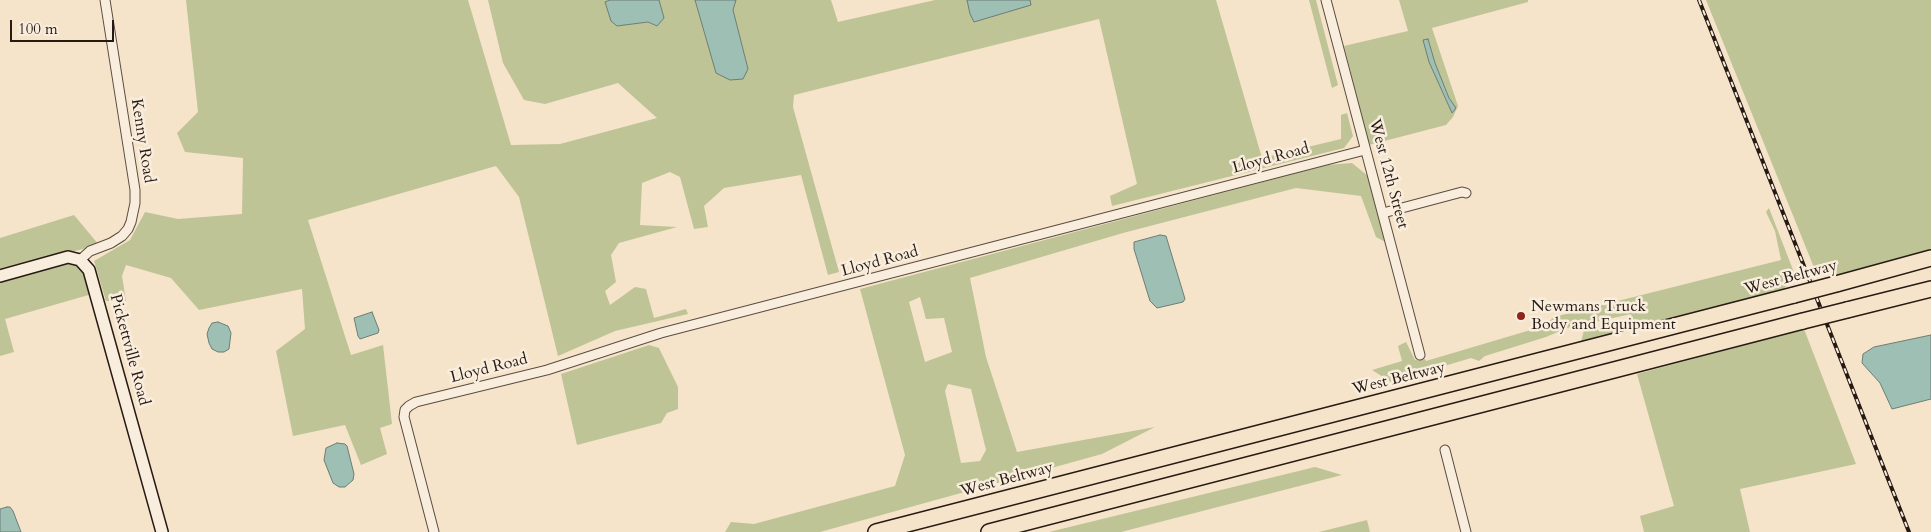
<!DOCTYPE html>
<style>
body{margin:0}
#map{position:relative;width:1931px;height:532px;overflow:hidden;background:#f6e4ca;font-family:Cardo,serif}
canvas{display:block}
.scale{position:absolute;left:10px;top:20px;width:104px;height:22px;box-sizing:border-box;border:2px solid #261a13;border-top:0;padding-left:6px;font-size:15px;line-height:18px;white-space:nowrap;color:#261a13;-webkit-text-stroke:4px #f9eddd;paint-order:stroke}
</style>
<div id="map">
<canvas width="1931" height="532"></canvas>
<div class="scale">100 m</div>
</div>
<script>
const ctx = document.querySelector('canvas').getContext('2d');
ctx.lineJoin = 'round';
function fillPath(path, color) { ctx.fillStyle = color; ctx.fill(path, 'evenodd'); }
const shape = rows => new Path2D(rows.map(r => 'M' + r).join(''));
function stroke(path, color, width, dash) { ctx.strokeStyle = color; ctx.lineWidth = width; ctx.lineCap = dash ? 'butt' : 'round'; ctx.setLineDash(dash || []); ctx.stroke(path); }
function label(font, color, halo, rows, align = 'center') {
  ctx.font = font + ' Cardo,serif'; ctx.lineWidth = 5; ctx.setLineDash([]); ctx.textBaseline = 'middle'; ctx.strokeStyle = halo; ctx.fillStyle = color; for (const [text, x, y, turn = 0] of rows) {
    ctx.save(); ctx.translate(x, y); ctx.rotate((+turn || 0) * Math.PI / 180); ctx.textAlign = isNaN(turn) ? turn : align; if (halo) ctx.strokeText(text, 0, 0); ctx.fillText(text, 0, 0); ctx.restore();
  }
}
fillPath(shape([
 [186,0,468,0,511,145,560,144,657,118,618,83,545,104,524,100,503,63,488,0,610,0,606,2,617,26,648,22,656,26,664,18,659,0,695,0,716,73,748,69,733,10,736,0,831,0,838,22,935,0,967,0,970,14,1031,5,1030,0,1216,0,1262,158,1341,139,1341,115,1347,113,1353,136,1344,148,1112,206,1110,196,1137,184,1099,19,794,95,793,107,839,272,828,275,801,175,724,188,704,206,708,227,694,229,680,177,670,172,642,183,640,225,677,227,619,243,611,255,616,282,605,291,610,305,635,287,646,289,654,318,686,309,688,314,615,331,558,356,519,197,496,166,308,220,351,355,383,345,392,424,380,428,387,454,361,465,345,425,293,436,276,351,305,329,302,289,199,310,171,278,126,265,122,276,126,301,106,301,94,261,130,240,145,212,178,219,242,214,243,158,185,152,177,133,198,112],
 [1309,0,1316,0,1338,85,1332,88],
 [1399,0,1528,0,1528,2,1432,28,1458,106,1453,117,1446,125,1369,145,1344,46,1408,31],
 [1424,40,1428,40,1435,63,1449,98,1455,108,1452,113,1429,62],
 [1706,0,1931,0,1931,249,1833,276,1830,267,1815,270],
 [1352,163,1368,176,1387,243,1376,237,1361,196,1296,188,1123,233,970,278,986,357,1017,452,1155,427,1102,454,820,532,725,532,731,522,754,524,895,486,905,455,860,289,1327,165],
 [920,297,926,319,944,318,952,352,925,362,909,302],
 [948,384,971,389,986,450,980,461,961,463,945,391],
 [1769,208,1795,275,1783,290,1581,342,1584,330,1632,319,1631,314,1567,328,1546,337,1485,356,1479,361,1471,358,1391,382,1372,370,1402,361,1398,346,1406,342,1415,360,1425,359,1426,361,1544,326,1554,317,1781,260,1775,231,1766,212],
 [74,215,99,245,0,270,0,238],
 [69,263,79,266,87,276,92,294,5,319,14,352,0,356,0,282],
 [1804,329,1856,464,1740,489,1750,532,1644,532,1640,516,1674,506,1637,374],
 [649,345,659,348,678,387,678,409,667,413,661,423,577,445,561,374],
 [1315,467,1342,475,1121,532,1049,532],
 [1367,520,1370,532,1319,532]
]), '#bec495');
const water = shape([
 [610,0,659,0,664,18,657,26,648,22,617,26,611,21,605,2,610,0],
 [695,0,736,0,733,10,748,69,743,79,730,80,716,73,695,0],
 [967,0,1030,0,1031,5,974,22,970,14,967,0],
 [1428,39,1435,63,1449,98,1456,108,1452,113,1429,62,1423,40,1428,39],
 [1160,235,1166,236,1185,299,1183,302,1157,308,1150,301,1134,249,1134,242,1160,235],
 [372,312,379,330,378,333,360,339,358,336,354,318,372,312],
 [218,322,228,326,231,333,229,349,224,352,218,352,212,349,209,343,207,334,209,328,212,323,218,322],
 [1931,335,1931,399,1892,409,1880,383,1862,363,1863,354,1874,347,1931,335],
 [337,443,345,444,347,446,354,474,353,480,345,487,339,487,333,483,324,460,326,448,337,443],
 [7,507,10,507,13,511,21,532,0,532,0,509,7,507]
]);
fillPath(water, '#9dbfb4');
stroke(water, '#6d7d74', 1);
const street = shape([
 [1326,0,1420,355],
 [1383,213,1462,192,1466,193],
 [80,260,90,251,111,243,122,236,128,229,131,222,135,203,135,190,105,0],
 [1445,450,1466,532],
 [434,532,404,417,405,410,409,406,416,402,547,370,661,333,1365,150]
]);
const secondary = shape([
 [0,276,68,257,80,260,89,270,162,532]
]);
const highway = shape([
 [1836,284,1931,258],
 [1847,310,1931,289],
 [876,532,1794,295],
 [989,532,1803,321]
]);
stroke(street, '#5a4c41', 11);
stroke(secondary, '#261a13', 14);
stroke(highway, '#261a13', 18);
stroke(street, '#f9eddd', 9);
stroke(secondary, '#f9eddd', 11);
stroke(highway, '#f6e4ca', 15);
const rail = shape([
 [1699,0,1909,532]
]);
stroke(rail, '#261a13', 4);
stroke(rail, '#f9eddd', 2, [5.5]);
const highwayBridge = shape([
 [1794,295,1836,284],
 [1803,321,1847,310]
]);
stroke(highwayBridge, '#261a13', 18, []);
stroke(highwayBridge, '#f6e4ca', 15);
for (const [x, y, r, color] of [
 [1521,316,5,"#8f2418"]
]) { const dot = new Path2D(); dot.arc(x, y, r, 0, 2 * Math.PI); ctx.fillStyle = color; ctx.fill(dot); stroke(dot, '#f9eddd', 2); }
label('16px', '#261a13', '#f9eddd', [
 ["Kenny Road",142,141,81],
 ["Lloyd Road",1271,159,-15],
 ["West 12th Street",1388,174,75],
 ["Lloyd Road",880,262,-15],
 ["West Beltway",1791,278,-15],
 ["Pickettville Road",129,350,75],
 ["Lloyd Road",489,369,-14],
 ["West Beltway",1399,379,-14],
 ["West Beltway",1007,480,-15]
]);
label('16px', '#261a13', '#f9eddd', [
 ["Newmans Truck",1531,307],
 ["Body and Equipment",1531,325]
], 'left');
</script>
